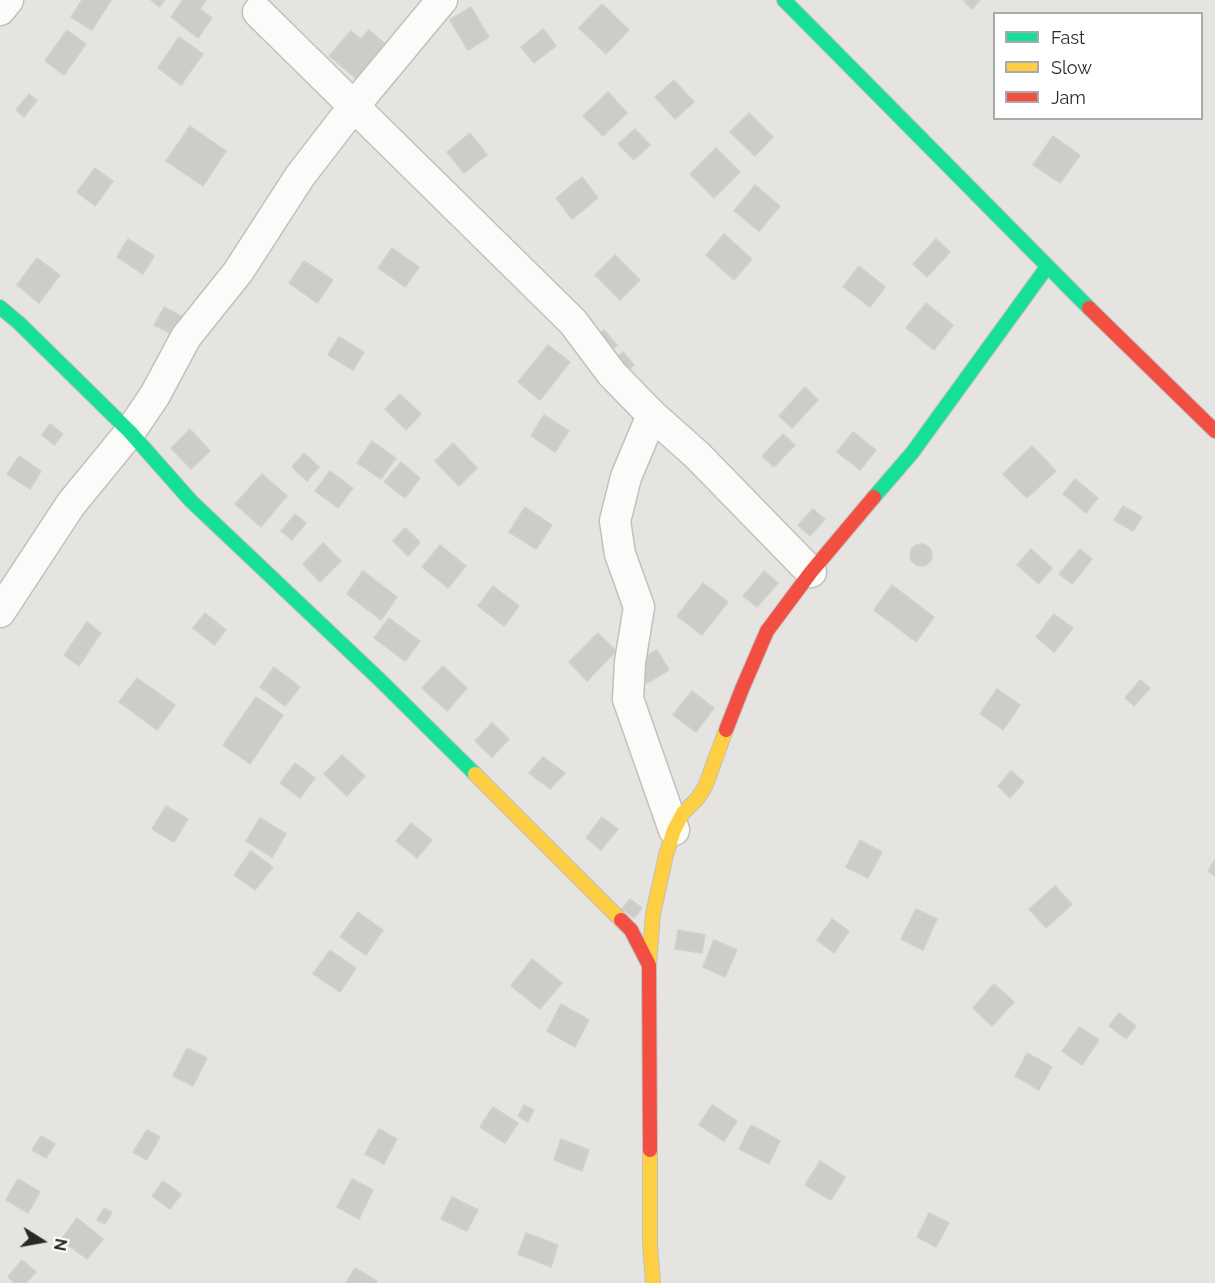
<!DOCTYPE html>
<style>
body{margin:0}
#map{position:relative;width:1215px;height:1283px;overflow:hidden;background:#e6e4e0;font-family:Raleway,sans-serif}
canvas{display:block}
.legend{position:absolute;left:993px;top:12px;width:210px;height:108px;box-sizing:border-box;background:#fff;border:2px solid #a9a9a9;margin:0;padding:8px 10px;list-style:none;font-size:18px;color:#292929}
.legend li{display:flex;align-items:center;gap:12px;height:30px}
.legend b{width:30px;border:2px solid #a9a9a9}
.north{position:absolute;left:12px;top:1211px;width:60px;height:60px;-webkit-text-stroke:4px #fff;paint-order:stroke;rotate:101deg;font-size:16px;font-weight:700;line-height:24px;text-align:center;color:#292929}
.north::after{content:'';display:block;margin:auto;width:21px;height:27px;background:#292929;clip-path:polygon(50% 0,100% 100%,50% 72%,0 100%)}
</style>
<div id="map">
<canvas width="1215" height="1283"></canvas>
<ul class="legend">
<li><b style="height:8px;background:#16e098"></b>Fast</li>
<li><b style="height:8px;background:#ffcf43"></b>Slow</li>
<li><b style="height:8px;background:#f24e42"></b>Jam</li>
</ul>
<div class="north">N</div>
</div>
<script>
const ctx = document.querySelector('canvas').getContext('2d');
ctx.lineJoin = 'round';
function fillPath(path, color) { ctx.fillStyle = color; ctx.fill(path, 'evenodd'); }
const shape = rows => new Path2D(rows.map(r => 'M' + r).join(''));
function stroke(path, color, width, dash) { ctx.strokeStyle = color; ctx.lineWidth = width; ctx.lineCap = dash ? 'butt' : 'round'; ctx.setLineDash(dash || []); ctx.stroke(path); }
const building = shape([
 [82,0,111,0,92,30,71,17,82,0],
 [151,0,165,0,159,7,151,0],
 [183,0,206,0,200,9,212,18,198,38,171,17,183,0],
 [963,0,980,0,972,9,963,0],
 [602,4,629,30,606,54,579,28,602,4],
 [471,7,489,37,468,50,450,20,471,7],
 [543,29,556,46,534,63,521,47,543,29],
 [67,30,86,44,64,75,45,61,67,30],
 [369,30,393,51,364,85,329,56,351,31,361,39,369,30],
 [179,37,203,54,181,85,158,68,179,37],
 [674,80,694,102,675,119,655,97,674,80],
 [608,92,627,113,603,136,583,116,608,92],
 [29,94,37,100,24,117,16,110,29,94],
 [749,113,773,137,755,156,730,132,749,113],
 [190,126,226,151,203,186,166,161,190,126],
 [635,129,650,145,634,160,618,144,635,129],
 [470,133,487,155,464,173,447,152,470,133],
 [1053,136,1080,155,1060,183,1033,165,1053,136],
 [716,148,740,172,714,198,690,174,716,148],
 [95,168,113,181,95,206,77,192,95,168],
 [582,177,598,198,572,219,556,198,582,177],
 [755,185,780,206,759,231,734,211,755,185],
 [724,234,752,259,734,280,706,255,724,234],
 [128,239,154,256,143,274,117,257,128,239],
 [936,239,950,252,927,277,913,264,936,239],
 [392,248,419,267,405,287,378,268,392,248],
 [615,255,640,280,620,300,595,275,615,255],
 [37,258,60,275,39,303,17,285,37,258],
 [304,261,333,280,317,303,289,283,304,261],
 [859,266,885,287,870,307,843,287,859,266],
 [926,303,953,325,934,350,906,328,926,303],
 [164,307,185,318,176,336,154,325,164,307],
 [604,330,617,345,605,357,591,341,604,330],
 [339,337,364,352,353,370,328,355,339,337],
 [548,345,570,362,540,400,518,382,548,345],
 [623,352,634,365,620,377,609,364,623,352],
 [805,387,818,400,792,428,779,416,805,387],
 [400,394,421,414,406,430,385,409,400,394],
 [544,415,569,431,555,452,531,436,544,415],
 [50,424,63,434,54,445,42,435,50,424],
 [190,429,210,451,191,469,171,448,190,429],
 [853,432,876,450,860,470,837,452,853,432],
 [783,434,795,445,774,467,762,456,783,434],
 [372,441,396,458,381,479,357,463,372,441],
 [453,443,477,468,459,486,435,461,453,443],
 [1032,446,1056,471,1027,498,1003,474,1032,446],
 [304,453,319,467,307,481,292,467,304,453],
 [19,456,41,471,30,489,7,474,19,456],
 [401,462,420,478,405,498,384,482,401,462],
 [330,471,353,488,338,508,315,491,330,471],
 [262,474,287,496,261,527,235,504,262,474],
 [1075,479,1098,498,1086,513,1063,494,1075,479],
 [1123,506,1142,517,1133,531,1114,520,1123,506],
 [525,507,552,525,536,549,509,532,525,507],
 [813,509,825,519,810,536,798,525,813,509],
 [295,514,306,523,292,540,281,531,295,514],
 [405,528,420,542,408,556,393,541,405,528],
 [323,543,341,561,320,582,303,564,323,543],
 '910 555a11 11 0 1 1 22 0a11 11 0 1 1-22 0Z',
 [440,545,466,566,448,588,422,567,440,545],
 [1031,549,1052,568,1039,584,1017,565,1031,549],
 [1080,549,1092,559,1072,584,1059,574,1080,549],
 [363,571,397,597,381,620,347,594,363,571],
 [764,571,778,583,757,607,743,596,764,571],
 [703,583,728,602,702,635,677,616,703,583],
 [892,585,934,617,916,642,874,610,892,585],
 [493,586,519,606,504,626,478,606,493,586],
 [205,613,226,630,214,645,193,628,205,613],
 [1054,614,1073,628,1054,652,1036,637,1054,614],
 [389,618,420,641,405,661,374,638,389,618],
 [87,622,101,633,79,666,64,655,87,622],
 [598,633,616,651,587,681,569,662,598,633],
 [657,650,669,670,647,683,635,663,657,650],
 [443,666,467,688,447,711,422,688,443,666],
 [274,667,300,687,285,706,260,687,274,667],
 [137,678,175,705,157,730,119,702,137,678],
 [1140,680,1150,688,1134,706,1125,698,1140,680],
 [997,689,1020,705,1003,730,980,714,997,689],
 [692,691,714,708,696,732,673,715,692,691],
 [256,697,283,715,250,764,223,745,256,697],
 [492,723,509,739,492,757,475,741,492,723],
 [342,755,365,776,347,796,324,774,342,755],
 [543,757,565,773,550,789,529,773,543,757],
 [295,763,315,778,300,798,280,783,295,763],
 [1011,771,1024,782,1010,798,998,786,1011,771],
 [166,806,188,819,174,842,152,829,166,806],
 [602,817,618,829,601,850,586,838,602,817],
 [260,818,286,834,272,857,246,841,260,818],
 [411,823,432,840,417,858,396,841,411,823],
 [860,840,882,852,868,878,846,867,860,840],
 [251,851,273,867,255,890,234,875,251,851],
 [1215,860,1215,876,1208,871,1215,860],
 [1055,886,1072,904,1046,928,1029,909,1055,886],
 [630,899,642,908,634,918,622,909,630,899],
 [916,909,937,919,923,950,901,939,916,909],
 [358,912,383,930,366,955,340,937,358,912],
 [832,919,849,931,834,953,817,940,832,919],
 [678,930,705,935,702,953,675,949,678,930],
 [714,940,737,950,725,977,703,967,714,940],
 [330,950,356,968,340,992,313,974,330,950],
 [532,959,562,983,540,1009,511,986,532,959],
 [994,984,1014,1002,992,1026,973,1008,994,984],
 [561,1004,589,1020,575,1047,547,1031,561,1004],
 [1119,1013,1136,1026,1126,1039,1109,1026,1119,1013],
 [1079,1027,1099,1040,1082,1065,1062,1051,1079,1027],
 [187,1048,207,1058,193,1086,173,1076,187,1048],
 [1027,1053,1052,1067,1039,1090,1015,1076,1027,1053],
 [524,1105,534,1110,528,1122,518,1116,524,1105],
 [712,1105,737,1121,724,1141,699,1125,712,1105],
 [493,1107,518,1123,505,1143,480,1127,493,1107],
 [751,1125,780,1141,769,1164,739,1149,751,1125],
 [379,1129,397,1139,384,1164,365,1154,379,1129],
 [147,1130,160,1137,147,1160,133,1152,147,1130],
 [41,1136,55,1144,46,1158,32,1150,41,1136],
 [561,1139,589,1150,582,1171,554,1160,561,1139],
 [820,1161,845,1177,831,1200,805,1185,820,1161],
 [18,1179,40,1192,28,1213,6,1200,18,1179],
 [352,1179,373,1190,359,1219,337,1207,352,1179],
 [163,1181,181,1194,170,1209,152,1196,163,1181],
 [452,1197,478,1210,467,1231,441,1219,452,1197],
 [104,1208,112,1212,105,1224,97,1220,104,1208],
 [929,1213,949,1223,936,1247,917,1237,929,1213],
 [77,1218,103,1239,87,1259,61,1240,77,1218],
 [526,1233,558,1245,551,1267,518,1254,526,1233],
 [22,1260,36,1272,26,1283,14,1283,8,1277,22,1260],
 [355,1268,377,1281,376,1283,346,1283,355,1268]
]);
fillPath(building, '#ceccc9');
stroke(building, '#d1d0cc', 1.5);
const street = shape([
 [0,10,8,0],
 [258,12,573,322,612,374,652,415,697,455,811,572],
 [652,415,626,477,615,521,620,554,639,607,630,662,628,699,674,830],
 [0,612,71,504,130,432,155,395,186,337,238,272,300,176,354,106,442,0]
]);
const fast = shape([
 [784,0,1089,308],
 [0,307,19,323,130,432,191,501,379,679,475,774],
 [874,497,912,453,1047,267]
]);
const slow = shape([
 [475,774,621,920],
 [649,965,653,914,666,855,674,830,683,813,697,799,705,787,726,730],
 [650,1150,650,1245,653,1283]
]);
const jam = shape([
 [1089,308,1215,431],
 [726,730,742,689,767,631,811,572,874,497],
 [621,920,631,930,649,965,650,1150]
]);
stroke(street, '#c0c0c0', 33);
stroke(fast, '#c0c0c0', 16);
stroke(slow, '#c0c0c0', 16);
stroke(jam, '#c0c0c0', 16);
stroke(street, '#fbfbfa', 30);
stroke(fast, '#16e098', 14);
stroke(slow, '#ffcf43', 14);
stroke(jam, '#f24e42', 14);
</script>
